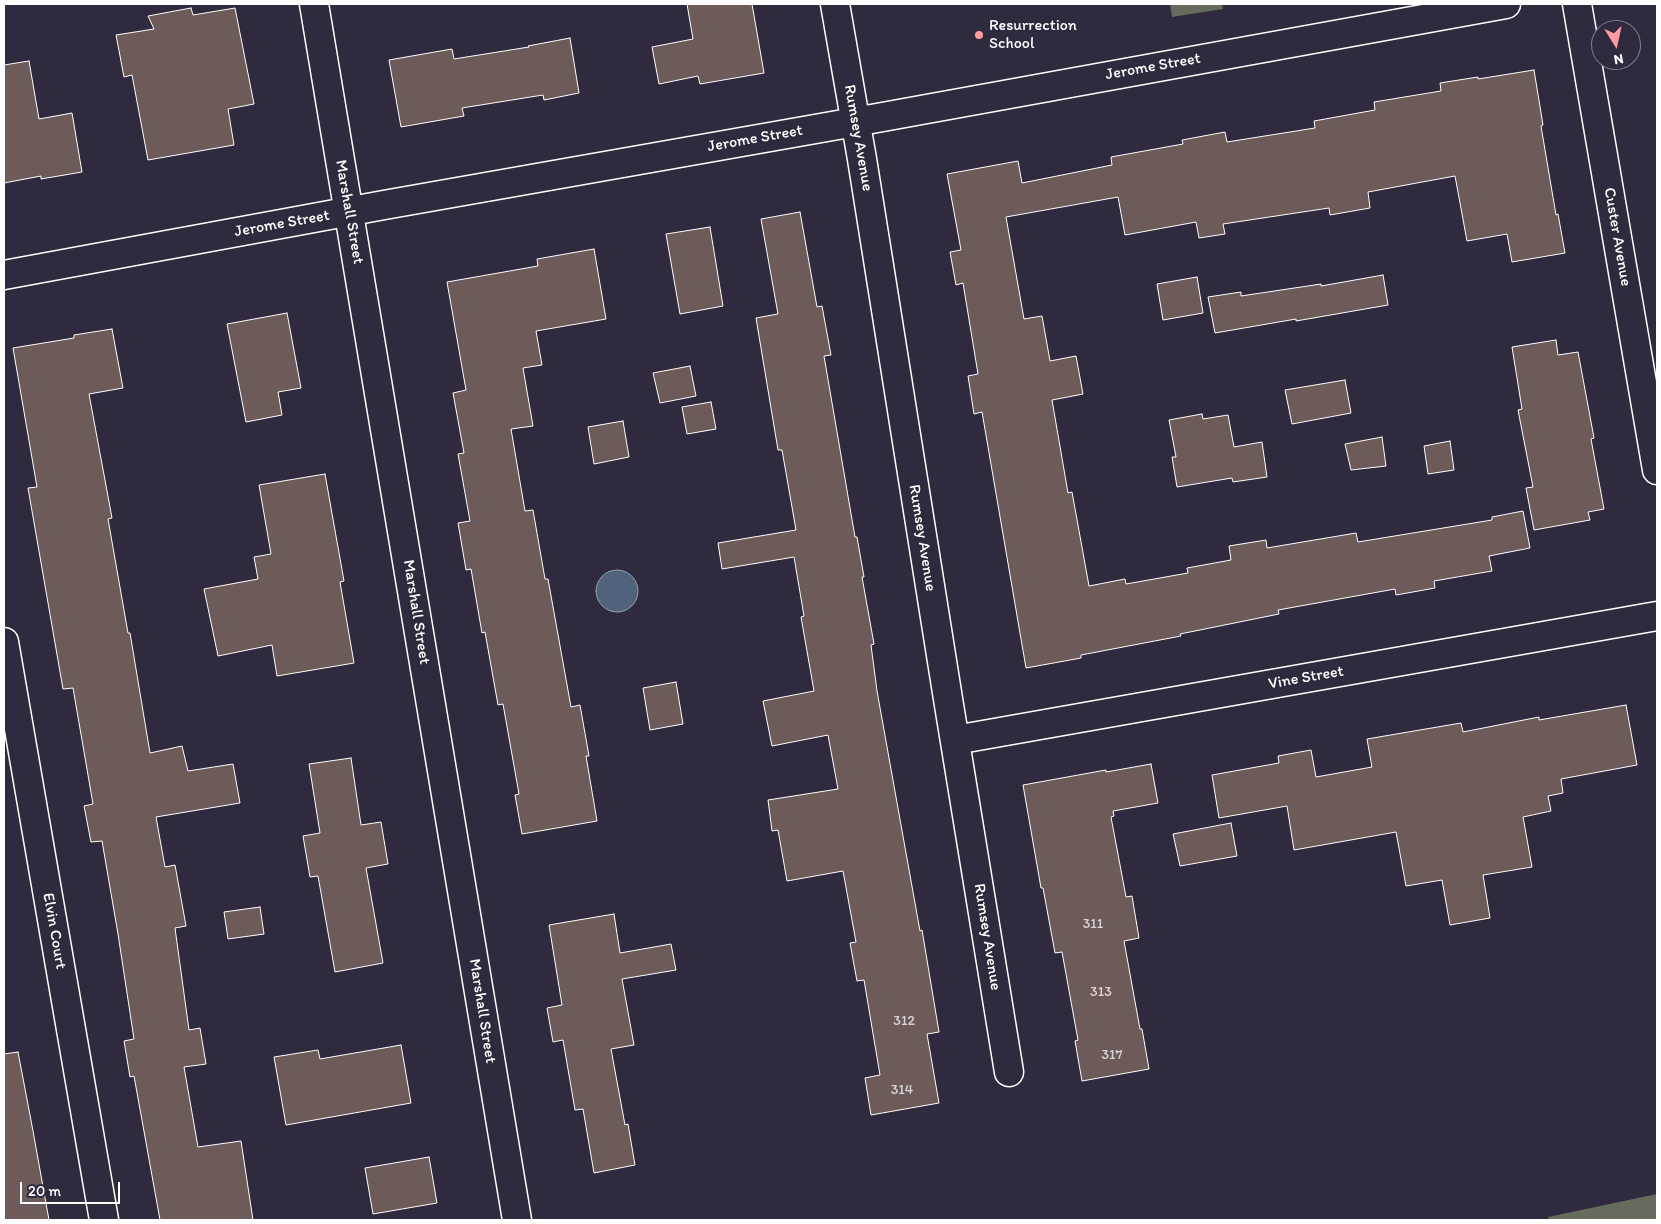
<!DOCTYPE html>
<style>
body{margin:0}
#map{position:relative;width:1661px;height:1224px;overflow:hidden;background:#2f2a3d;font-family:Itim,sans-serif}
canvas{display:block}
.frame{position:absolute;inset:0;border:5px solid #fff;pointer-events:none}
.north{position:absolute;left:1591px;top:20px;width:50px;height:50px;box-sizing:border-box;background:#2f2a3d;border:1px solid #827f8b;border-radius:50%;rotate:170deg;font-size:14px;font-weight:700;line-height:20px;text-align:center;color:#fff}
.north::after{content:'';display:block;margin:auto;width:18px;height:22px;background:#ff9aa2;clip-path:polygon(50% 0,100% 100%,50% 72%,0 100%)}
.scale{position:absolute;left:20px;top:1182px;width:100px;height:22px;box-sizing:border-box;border:2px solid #fff;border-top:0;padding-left:6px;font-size:15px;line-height:18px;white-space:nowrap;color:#fff;-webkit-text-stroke:4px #2f2a3d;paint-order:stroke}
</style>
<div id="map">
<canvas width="1661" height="1224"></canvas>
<div class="frame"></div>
<div class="north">N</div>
<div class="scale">20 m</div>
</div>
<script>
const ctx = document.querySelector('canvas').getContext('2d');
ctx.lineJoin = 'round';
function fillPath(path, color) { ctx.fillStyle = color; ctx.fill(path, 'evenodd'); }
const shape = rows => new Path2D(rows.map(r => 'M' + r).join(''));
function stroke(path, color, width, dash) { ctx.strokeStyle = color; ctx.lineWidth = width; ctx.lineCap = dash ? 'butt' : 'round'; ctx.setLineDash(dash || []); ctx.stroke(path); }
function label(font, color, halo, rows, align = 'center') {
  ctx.font = font + ' Itim,sans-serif'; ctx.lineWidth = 4; ctx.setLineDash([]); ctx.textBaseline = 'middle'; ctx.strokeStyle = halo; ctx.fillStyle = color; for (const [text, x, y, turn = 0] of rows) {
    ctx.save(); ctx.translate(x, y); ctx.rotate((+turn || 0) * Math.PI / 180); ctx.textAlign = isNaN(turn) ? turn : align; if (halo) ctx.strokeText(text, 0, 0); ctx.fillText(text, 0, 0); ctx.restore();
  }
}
fillPath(shape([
 [1170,4,1222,4,1223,9,1172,17],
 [1657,1194,1657,1220,1549,1220,1548,1217]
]), '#656b5d');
const water = shape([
 '596 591a21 21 0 1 1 42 0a21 21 0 1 1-42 0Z'
]);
fillPath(water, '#51627c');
stroke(water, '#97a1b0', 1);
const building = shape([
 [687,4,752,4,764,73,700,84,698,76,659,84,652,47,693,39,687,4],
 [191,8,193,15,235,8,254,104,228,109,234,145,148,160,132,75,124,77,116,35,154,29,148,16,191,8],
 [570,38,579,93,544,100,543,95,462,108,464,116,401,127,389,60,452,49,454,59,529,47,528,46,570,38],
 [29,61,39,119,72,113,82,172,41,179,41,176,4,183,4,65,29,61],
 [1534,70,1543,125,1541,126,1556,215,1558,214,1565,253,1512,262,1507,234,1467,241,1455,176,1368,192,1370,208,1330,215,1329,208,1223,224,1225,234,1199,238,1196,222,1125,235,1118,197,1006,217,1024,319,1042,316,1050,361,1076,356,1083,394,1052,400,1068,493,1072,492,1089,586,1125,579,1126,584,1188,573,1187,568,1231,560,1229,546,1266,540,1267,548,1356,533,1358,542,1492,520,1492,517,1523,511,1530,548,1489,556,1492,571,1434,581,1435,588,1396,595,1395,589,1278,610,1279,614,1180,634,1181,636,1081,655,1081,658,1026,668,982,412,974,414,968,376,978,374,963,283,956,285,950,252,961,250,947,174,1018,161,1022,183,1112,165,1111,157,1183,144,1182,140,1225,132,1227,142,1315,128,1314,121,1375,110,1374,102,1441,91,1440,83,1478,77,1478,79,1534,70],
 [800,212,817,307,822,306,831,355,824,356,855,537,857,537,864,577,862,577,874,644,871,645,877,691,920,931,922,930,939,1032,927,1034,939,1103,871,1115,865,1078,880,1075,864,980,857,981,850,943,856,942,843,871,787,881,778,830,772,831,768,800,838,789,828,735,772,746,763,701,814,691,801,617,804,616,794,557,722,569,718,543,796,530,782,450,778,450,756,318,778,314,761,219,800,212],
 [710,227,723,306,680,314,666,234,710,227],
 [594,249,606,319,536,331,542,365,523,368,533,426,511,429,525,511,533,510,545,579,548,579,571,707,580,705,589,756,586,756,597,821,522,834,515,795,519,794,503,704,498,705,485,632,482,633,471,569,466,570,458,523,470,521,458,454,464,453,453,393,466,390,447,282,538,266,537,259,594,249],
 [1383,275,1388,305,1296,321,1296,319,1215,333,1208,297,1241,292,1241,296,1321,284,1321,286,1383,275],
 [1197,277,1203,313,1163,320,1157,284,1197,277],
 [287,313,301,388,278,392,282,415,246,422,227,324,287,313],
 [112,329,123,388,89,394,112,518,108,519,128,633,130,633,150,753,182,746,188,771,233,764,240,803,156,817,165,867,175,865,186,926,175,928,189,1030,200,1028,206,1064,184,1067,198,1147,241,1141,253,1220,160,1220,134,1076,130,1077,124,1041,134,1039,118,934,102,841,91,842,84,806,93,804,73,688,63,689,28,488,37,487,13,348,74,338,74,335,112,329],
 [1556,340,1558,355,1578,352,1594,438,1591,439,1604,509,1588,512,1590,520,1534,530,1526,488,1533,487,1518,410,1522,409,1512,347,1556,340],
 [690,366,696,396,660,403,653,373,690,366],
 [1345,380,1351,413,1292,424,1285,390,1345,380],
 [711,402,716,429,687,434,682,407,711,402],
 [1202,414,1203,419,1228,415,1234,447,1262,442,1267,477,1233,482,1232,478,1177,487,1172,457,1176,457,1169,420,1202,414],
 [623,421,629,457,594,464,588,427,623,421],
 [1382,437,1386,466,1351,470,1345,444,1382,437],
 [1450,441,1454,470,1428,474,1424,446,1450,441],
 [325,474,344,581,340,582,354,663,277,676,272,645,218,656,204,589,258,579,254,557,271,554,259,485,325,474],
 [676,682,683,724,650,730,643,688,676,682],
 [1626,705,1637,765,1561,779,1563,793,1548,796,1551,811,1523,817,1532,867,1483,875,1490,918,1450,925,1442,880,1406,886,1396,832,1294,850,1287,806,1219,818,1212,775,1279,763,1278,756,1311,750,1316,777,1372,767,1367,739,1461,723,1463,732,1539,717,1539,720,1626,705],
 [351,758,361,825,381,822,388,864,366,868,383,963,335,972,318,876,310,877,303,836,320,833,309,764,351,758],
 [1151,764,1158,803,1113,811,1114,816,1111,817,1126,897,1132,896,1139,938,1124,941,1140,1029,1142,1029,1149,1069,1082,1081,1075,1041,1078,1040,1062,952,1055,953,1043,888,1041,888,1023,785,1106,770,1106,772,1151,764],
 [1231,823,1237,856,1180,866,1173,834,1231,823],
 [260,907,264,934,228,939,224,912,260,907],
 [614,914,620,953,671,944,676,970,622,979,634,1045,611,1049,625,1125,628,1124,635,1165,594,1173,583,1109,575,1110,563,1040,553,1042,547,1008,562,1005,549,925,614,914],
 [401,1045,411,1103,286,1125,274,1057,318,1050,320,1059,401,1045],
 [18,1052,33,1131,49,1220,4,1220,4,1054,18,1052],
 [429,1157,437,1203,373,1214,365,1168,429,1157]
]);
fillPath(building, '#6c5b59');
stroke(building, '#fff', 1);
const minor = shape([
 [835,4,862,159,949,705,1009,1072],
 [1577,4,1657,470],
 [4,275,384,205,855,122,1506,4],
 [4,642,104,1220],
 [955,740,1657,616]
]);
const tertiary = shape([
 [314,4,517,1220]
]);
stroke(minor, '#fff', 31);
stroke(tertiary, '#fff', 31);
stroke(minor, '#2f2a3d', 28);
stroke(tertiary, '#2f2a3d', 28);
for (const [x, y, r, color] of [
 [979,35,5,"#ff9aa2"]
]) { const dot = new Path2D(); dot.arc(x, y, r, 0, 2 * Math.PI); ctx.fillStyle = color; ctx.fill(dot); stroke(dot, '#2f2a3d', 2); }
label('14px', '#dad6d6', null, [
 ["311",1093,924],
 ["313",1101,992],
 ["312",904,1021],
 ["317",1112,1055],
 ["314",902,1090]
]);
label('16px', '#fff', '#2f2a3d', [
 ["Resurrection",989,26],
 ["School",989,44]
], 'left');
label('16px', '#fff', '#2f2a3d', [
 ["Jerome Street",1153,67,-10],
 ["Rumsey Avenue",858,138,80],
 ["Jerome Street",755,139,-10],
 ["Marshall Street",349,212,80],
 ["Jerome Street",282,224,-10],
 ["Custer Avenue",1617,237,80],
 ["Rumsey Avenue",922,538,81],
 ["Marshall Street",416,612,81],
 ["Vine Street",1306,678,-10],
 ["Elvin Court",54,931,80],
 ["Rumsey Avenue",987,937,81],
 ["Marshall Street",482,1011,81]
]);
</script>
